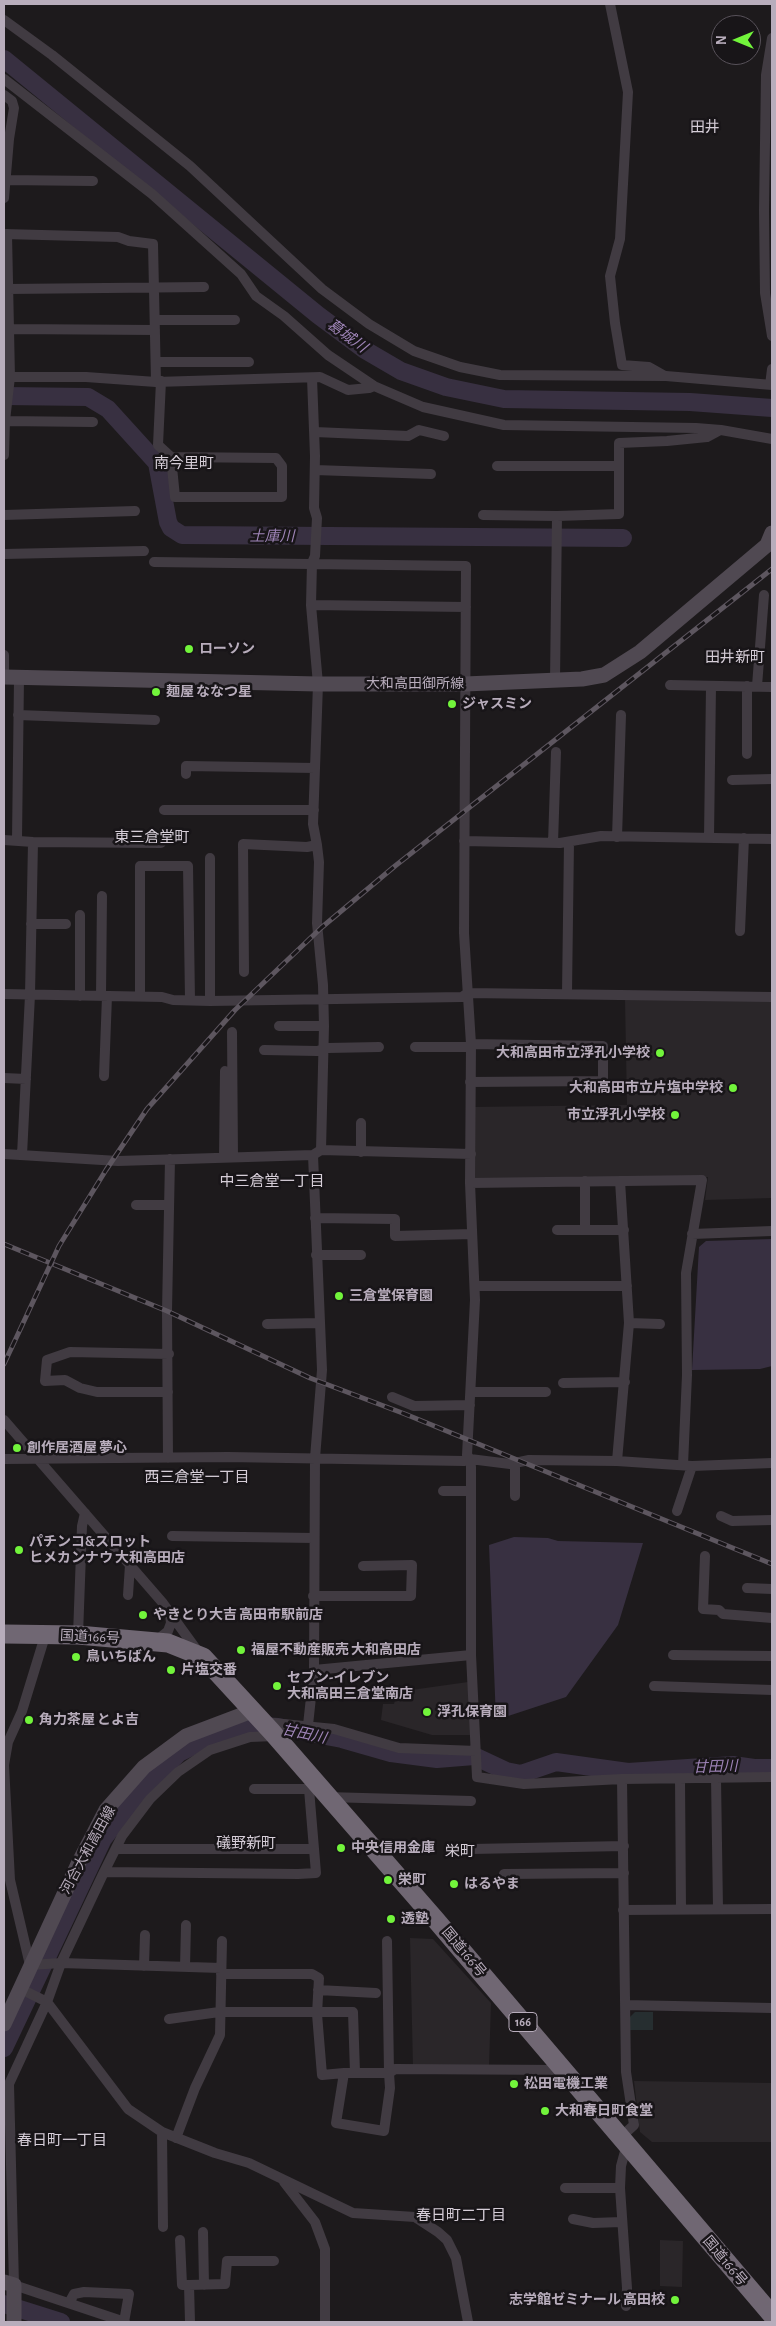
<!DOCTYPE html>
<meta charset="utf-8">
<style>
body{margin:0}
#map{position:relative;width:776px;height:2326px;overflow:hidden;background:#1d1a1c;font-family:"Alegreya Sans",sans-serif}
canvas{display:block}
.frame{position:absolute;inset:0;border:5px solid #b8adbc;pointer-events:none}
.north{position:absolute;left:711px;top:15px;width:50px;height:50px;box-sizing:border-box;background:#181518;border:1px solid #58525a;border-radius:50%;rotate:270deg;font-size:14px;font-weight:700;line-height:20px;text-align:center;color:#b8adbc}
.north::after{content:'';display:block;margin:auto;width:18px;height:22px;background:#72f43b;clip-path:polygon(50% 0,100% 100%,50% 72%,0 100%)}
</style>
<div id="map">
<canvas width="776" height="2326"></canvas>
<div class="frame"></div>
<div class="north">N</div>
</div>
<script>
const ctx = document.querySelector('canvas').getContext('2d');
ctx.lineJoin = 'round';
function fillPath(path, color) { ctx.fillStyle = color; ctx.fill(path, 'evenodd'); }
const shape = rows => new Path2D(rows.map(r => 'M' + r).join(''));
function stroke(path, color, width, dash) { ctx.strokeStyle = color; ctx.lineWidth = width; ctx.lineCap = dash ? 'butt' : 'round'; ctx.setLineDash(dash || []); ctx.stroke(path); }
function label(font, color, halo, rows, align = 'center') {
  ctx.font = font + ' "Alegreya Sans","Noto Sans JP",sans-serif'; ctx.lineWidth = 5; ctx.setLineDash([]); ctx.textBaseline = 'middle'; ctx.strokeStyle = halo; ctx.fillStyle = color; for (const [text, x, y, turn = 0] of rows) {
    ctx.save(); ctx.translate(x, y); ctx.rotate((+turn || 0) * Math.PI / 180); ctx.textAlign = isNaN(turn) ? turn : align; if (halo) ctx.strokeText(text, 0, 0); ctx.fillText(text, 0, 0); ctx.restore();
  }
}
fillPath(shape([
 [625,999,772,999,772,1198,705,1200,708,1177,475,1180,473,1176,473,1107,627,1105],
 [468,1682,473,1735,432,1735,381,1720,383,1704,394,1704,397,1692],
 [410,1938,433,1939,491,2003,489,2067,413,2067],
 [634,2081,772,2083,772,2142,652,2142,640,2132],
 [660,2240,683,2241,682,2287,660,2286]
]), '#2a2629');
fillPath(shape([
 [635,2012,653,2012,653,2030,629,2030,628,2019]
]), '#262e30');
fillPath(shape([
 [772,1239,772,1366,760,1369,692,1370,699,1247,706,1241],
 [514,1537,548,1538,558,1541,643,1543,618,1625,566,1697,496,1720,489,1545]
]), '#383041');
stroke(shape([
 [4,59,318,315,365,350,401,371,446,387,504,399,690,402,772,408],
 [4,396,88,397,108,409,157,463,168,522,171,528,182,535,623,538],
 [4,2048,103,1839,140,1792,179,1753,216,1735,246,1725,278,1727,342,1739,391,1753,437,1759,474,1756,506,1771,521,1774,556,1762,628,1772,733,1765,754,1768,772,1768],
 [4,2304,61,2322]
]), '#383041', 18);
stroke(shape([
 [610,4,628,92,620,239,610,276,615,323,622,365,649,367,665,376],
 [4,20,52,55,190,166,322,289,369,324,414,351,460,367,500,375,666,376,772,385],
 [772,38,766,75,764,210,765,293,772,336],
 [4,79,152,194,241,274,256,296,284,316,328,355,374,386,423,407,504,425,696,428,721,430,772,439],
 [4,95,12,101,14,108,9,139,4,198],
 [6,180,93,181],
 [4,234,118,237,129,241,153,244,156,382],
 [8,289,204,287],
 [155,320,235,320],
 [9,329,155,330],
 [156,362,249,362],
 [4,377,86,377,156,382,320,377,348,390,369,388,374,386],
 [161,381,158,445,171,457,175,497,282,497,282,466,276,458,171,457],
 [770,385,772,369],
 [5,421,93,422],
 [315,432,408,436,419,430,444,436],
 [4,455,5,421,10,377,7,234],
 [497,466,619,466],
 [315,470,431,474],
 [4,515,135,511],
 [483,515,557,516,619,514,619,443,667,441,707,437,720,430],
 [4,554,144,551],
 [154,562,466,566,464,933,471,1044,470,1183,475,1300,467,1455,470,1459,471,1467,471,1655,477,1777,524,1784,622,1779,772,1777],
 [311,605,466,607],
 [4,655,4,677],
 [555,681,557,516],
 [670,685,772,687],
 [747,686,747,754],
 [757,686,764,595],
 [18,715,155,720],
 [186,774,186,766,315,768],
 [732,780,772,779],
 [164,810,314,810],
 [617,837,621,715],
 [709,838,711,686],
 [17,839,19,678],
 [4,840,33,842,161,843],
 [464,841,560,843,601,836,772,839],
 [553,843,556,752],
 [317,845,319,862,317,923,323,985,324,1026,321,1150],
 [210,858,210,1001],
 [80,915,80,996],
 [31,924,66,924],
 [740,931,744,838],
 [244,972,243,844,307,847,317,845,313,824,318,684,311,605,312,563,315,556,317,518,314,508,315,456,312,378],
 [567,993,569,842],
 [4,994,162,997,173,1000,210,1001,462,997,468,993,772,997],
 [101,996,102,896],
 [140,996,140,866,188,866,190,1000],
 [279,1026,324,1026],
 [232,1032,233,1157],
 [415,1047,471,1047],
 [264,1050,317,1051,328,1048,379,1047],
 [104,1076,107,996],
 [4,1078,26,1079],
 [470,1082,603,1081,603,1046,471,1044],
 [361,1123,361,1152],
 [4,1154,118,1161,313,1155,321,1150,471,1154],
 [22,1155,30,995,33,842],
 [224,1157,225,1071],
 [585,1181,585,1230],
 [470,1183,702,1180,686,1273,687,1375,683,1465],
 [136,1205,169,1205],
 [315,1218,395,1219,395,1236,472,1234],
 [557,1230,624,1230],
 [692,1234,772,1231],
 [316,1255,361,1255],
 [475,1286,627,1286],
 [629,1323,660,1324],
 [267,1324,320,1323],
 [563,1383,625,1382],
 [168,1392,97,1392,80,1388,65,1380,45,1381,47,1360,70,1352,169,1354],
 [471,1392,546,1392],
 [392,1397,414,1406,470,1405],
 [4,1420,162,1602,199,1653],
 [168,1458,167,1311,170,1159],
 [4,1459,228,1457,464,1461,470,1459,510,1464,529,1460,617,1461,692,1466,772,1463],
 [617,1461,629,1323,620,1181],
 [443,1491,471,1491],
 [515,1496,515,1463],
 [677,1511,692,1466],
 [721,1516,732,1521,772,1520],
 [172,1536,314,1538],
 [705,1556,703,1609,719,1610,723,1614,772,1618],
 [747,1588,772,1589],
 [128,1595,130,1565],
 [313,1596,411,1596,412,1565,363,1566],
 [78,1635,82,1526,85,1513],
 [45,1636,22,1711,8,1742,4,1765,10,1880,30,1965,61,1963,221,1968],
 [157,1640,168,1631,171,1623,170,1614],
 [673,1655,772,1656],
 [314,1670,471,1655],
 [654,1686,772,1690],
 [263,1722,334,1729,399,1748,476,1751],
 [308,1725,314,1670,315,1458,322,1370,313,1155],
 [716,1778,718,1909],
 [680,1779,681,1909],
 [254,1789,316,1789],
 [327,1797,471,1801],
 [116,1849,314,1849],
 [472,1849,624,1846],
 [104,1872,298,1874,316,1873,309,1789],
 [504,1874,624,1873],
 [623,1910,772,1909],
 [387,1941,389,2073],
 [144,1966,145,1935],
 [185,1967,186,1925],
 [221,1974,312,1974,319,1978,317,2014,322,2075,344,2073,389,2073,390,2088,384,2131,336,2123,344,2073],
 [21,1989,47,2002,128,2109,162,2132,215,2153,249,2163,353,2213,415,2217,438,2232,447,2240,456,2258,468,2322],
 [318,1990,376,1993],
 [625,2005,772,2008],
 [169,2019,219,2012,353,2012,355,2073],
 [389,2073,395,2069,564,2070],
 [162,2132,163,2227],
 [621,2137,634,2125,626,2072,622,1779],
 [176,2138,195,2088,220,2035,222,1941],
 [284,2182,315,2222,325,2249,325,2322],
 [565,2188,620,2188],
 [573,2219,593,2223,621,2222],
 [203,2232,204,2285],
 [180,2240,182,2285,189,2285],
 [69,2303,74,2294,84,2292,129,2294,124,2322],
 [626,2306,627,2288,620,2188,621,2166,627,2144],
 [125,2322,14,2285,9,2084,47,2002,61,1963,104,1872,122,1836,150,1799,178,1772,210,1750,250,1737,275,1736],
 [190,2322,189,2285,225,2284,227,2261,274,2261]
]), '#413b42', 10);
stroke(shape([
 [4,677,318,684,465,684,582,679,604,675,640,652,767,545,772,533],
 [4,2024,79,1862,106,1810,144,1767,186,1736,252,1711],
 [4,2282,14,2285,14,2322]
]), '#504952', 15);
stroke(shape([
 [4,1634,78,1635,168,1643,203,1657,272,1732,435,1919,772,2315]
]), '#706773', 19);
const rail = shape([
 [4,1244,167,1311,310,1378,405,1414,772,1564],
 [4,1364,59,1246,106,1170,147,1109,235,1010,321,928,395,866,772,569]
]);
stroke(rail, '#5d565f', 5);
stroke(rail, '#181518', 3, [9]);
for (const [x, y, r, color] of [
 [189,649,5,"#72f43b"],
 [156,692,5,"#72f43b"],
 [452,704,5,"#72f43b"],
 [660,1053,5,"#72f43b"],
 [733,1088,5,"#72f43b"],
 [675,1115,5,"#72f43b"],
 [339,1296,5,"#72f43b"],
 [17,1448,5,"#72f43b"],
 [19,1550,5,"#72f43b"],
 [143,1615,5,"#72f43b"],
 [241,1650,5,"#72f43b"],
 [76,1657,5,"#72f43b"],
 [171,1670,5,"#72f43b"],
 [277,1686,5,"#72f43b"],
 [427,1712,5,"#72f43b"],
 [29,1720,5,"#72f43b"],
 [341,1848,5,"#72f43b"],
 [388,1880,5,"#72f43b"],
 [454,1884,5,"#72f43b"],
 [391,1919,5,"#72f43b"],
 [514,2084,5,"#72f43b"],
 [545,2111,5,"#72f43b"],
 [675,2300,5,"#72f43b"]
]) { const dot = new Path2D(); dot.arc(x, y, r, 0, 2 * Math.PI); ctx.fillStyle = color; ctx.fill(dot); stroke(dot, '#181518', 2); }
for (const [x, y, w] of [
 [523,2022,28]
]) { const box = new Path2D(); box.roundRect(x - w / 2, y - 9.5, w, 19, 4); ctx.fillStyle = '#181518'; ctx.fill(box); stroke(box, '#b8adbc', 1); }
label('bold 12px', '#b8adbc', null, [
 ["166",523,2022]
]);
label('bold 14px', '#b8adbc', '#181518', [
 ["ローソン",199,649],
 ["麺屋 ななつ星",166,692],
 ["ジャスミン",462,704],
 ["大和高田市立浮孔小学校",650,1053,"right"],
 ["大和高田市立片塩中学校",723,1088,"right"],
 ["市立浮孔小学校",665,1115,"right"],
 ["三倉堂保育園",349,1296],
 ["創作居酒屋 夢心",27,1448],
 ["パチンコ&スロット",29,1542],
 ["ヒメカンナウ 大和高田店",29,1558],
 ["やきとり大吉 高田市駅前店",153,1615],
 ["福屋不動産販売 大和高田店",251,1650],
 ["鳥いちばん",86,1657],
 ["片塩交番",181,1670],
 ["セブン-イレブン",287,1678],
 ["大和高田三倉堂南店",287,1694],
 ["浮孔保育園",437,1712],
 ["角力茶屋 とよ吉",39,1720],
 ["中央信用金庫",351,1848],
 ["栄町",398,1880],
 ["はるやま",464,1884],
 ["透塾",401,1919],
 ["松田電機工業",524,2084],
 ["大和春日町食堂",555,2111],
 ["志学館ゼミナール 高田校",665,2300,"right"]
], 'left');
label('14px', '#b8adbc', '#181518', [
 ["大和高田御所線",415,684],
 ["国道166号",90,1637,3],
 ["河合大和高田線",88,1850,-61],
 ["国道166号",464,1952,50],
 ["国道166号",725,2261,50]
]);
label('15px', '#d6ced8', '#181518', [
 ["田井",705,127],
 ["南今里町",184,463],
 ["田井新町",735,657],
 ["東三倉堂町",152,837],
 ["中三倉堂一丁目",272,1181],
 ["西三倉堂一丁目",197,1477],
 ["礒野新町",246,1843],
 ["栄町",460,1851],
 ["春日町一丁目",62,2140],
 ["春日町二丁目",461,2215]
]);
label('italic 15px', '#9e84b7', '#181518', [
 ["葛城川",347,336,36],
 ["土庫川",272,536],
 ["甘田川",304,1734,12],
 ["甘田川",715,1767,-2]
]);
</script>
